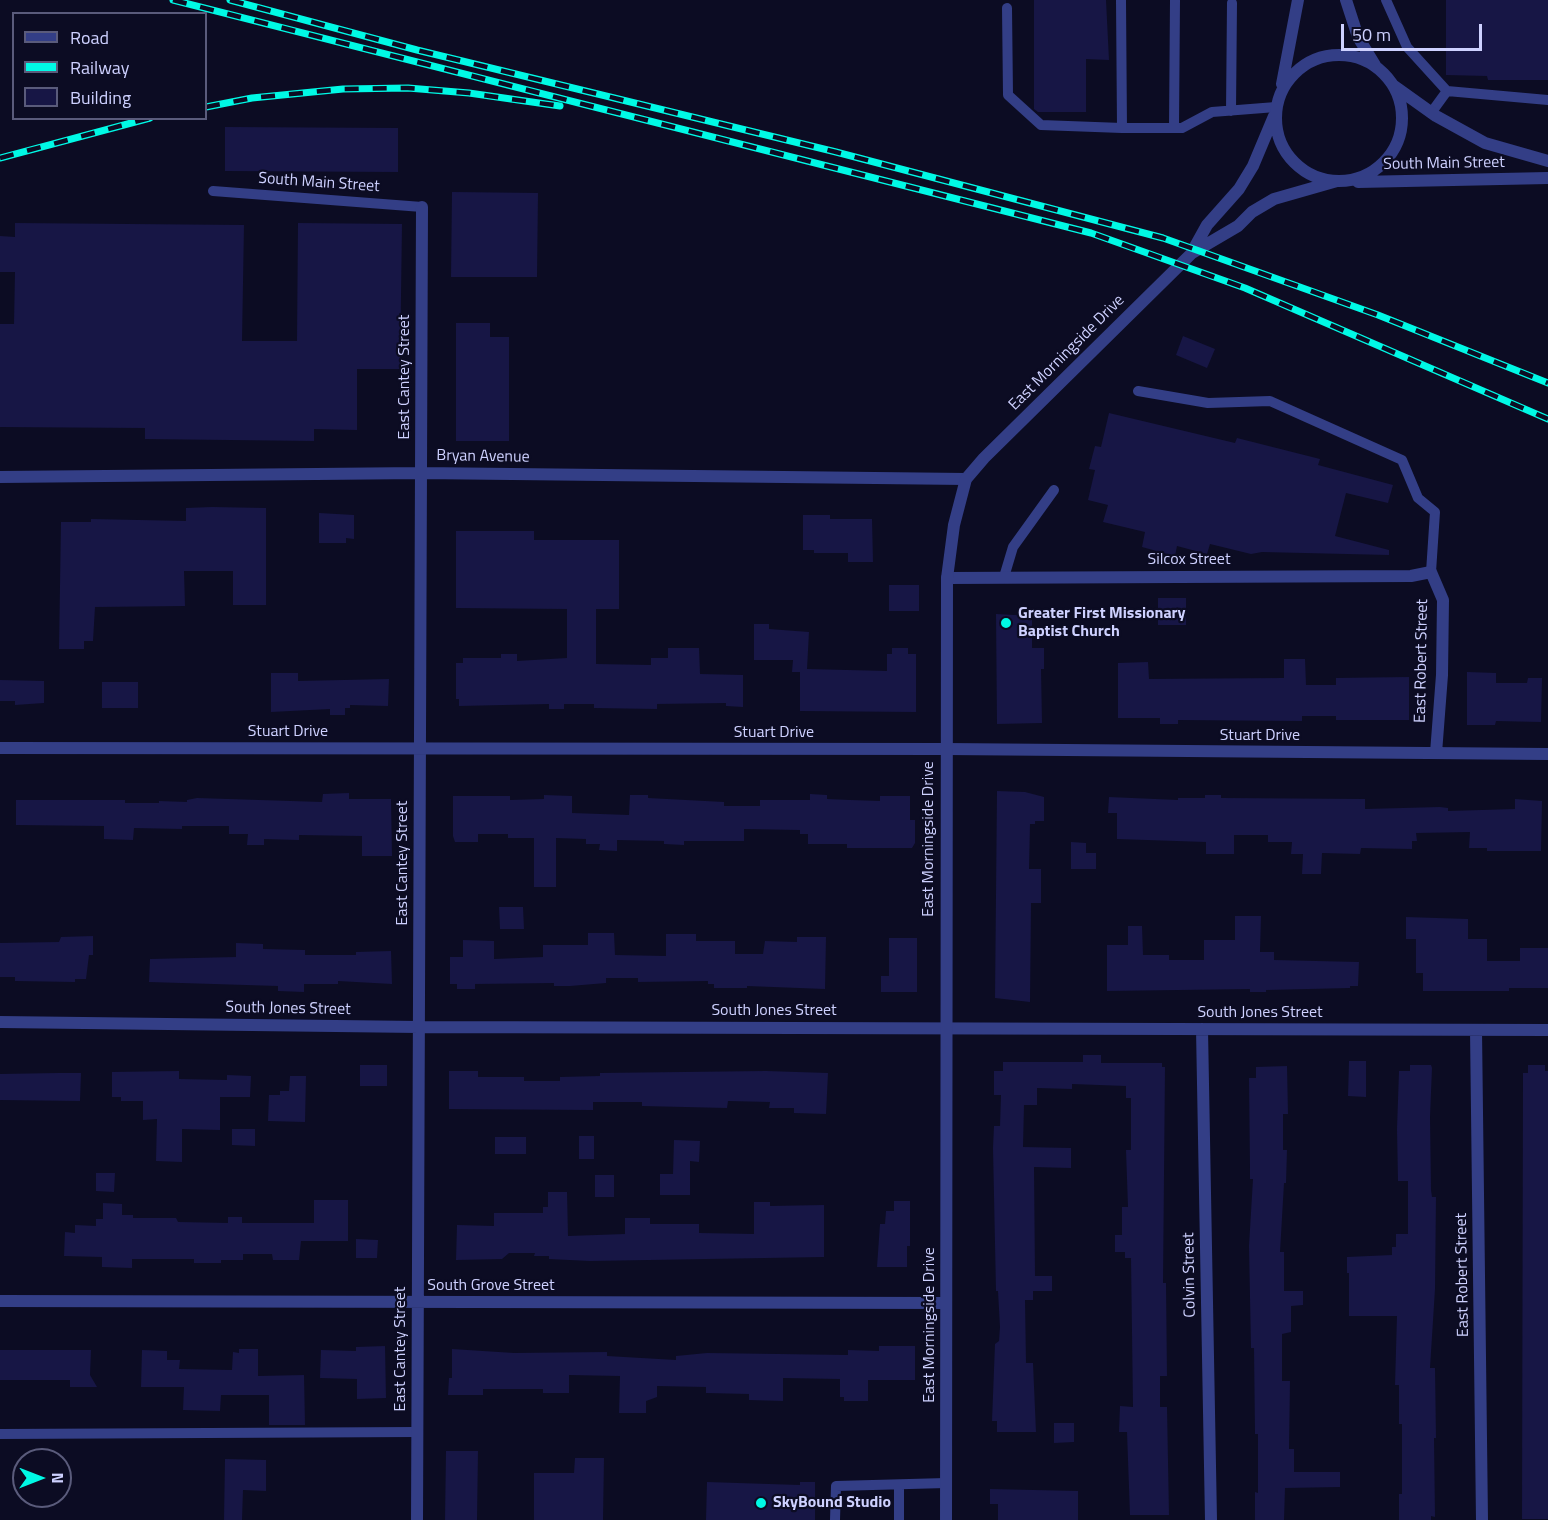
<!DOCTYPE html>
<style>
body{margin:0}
#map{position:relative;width:1548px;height:1520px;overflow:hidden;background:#0c0c23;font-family:"Titillium Web",sans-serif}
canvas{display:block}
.legend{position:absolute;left:12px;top:12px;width:195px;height:108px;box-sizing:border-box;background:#0c0c23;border:2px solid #5a5b7b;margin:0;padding:8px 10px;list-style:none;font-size:18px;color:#ced1ff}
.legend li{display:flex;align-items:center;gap:12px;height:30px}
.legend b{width:30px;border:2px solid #5a5b7b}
.north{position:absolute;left:12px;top:1448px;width:60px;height:60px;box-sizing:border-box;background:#0c0c23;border:2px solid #5a5b7b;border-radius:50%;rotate:90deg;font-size:16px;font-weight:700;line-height:24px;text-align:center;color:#ced1ff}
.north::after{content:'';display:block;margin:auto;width:21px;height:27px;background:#00f9e5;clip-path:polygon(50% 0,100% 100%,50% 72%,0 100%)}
.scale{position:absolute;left:1341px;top:24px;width:141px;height:27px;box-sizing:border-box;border:3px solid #ced1ff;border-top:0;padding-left:8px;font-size:18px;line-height:21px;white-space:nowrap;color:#ced1ff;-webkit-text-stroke:4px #0c0c23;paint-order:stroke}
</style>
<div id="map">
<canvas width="1548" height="1520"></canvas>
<ul class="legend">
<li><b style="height:8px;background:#333e86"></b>Road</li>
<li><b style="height:8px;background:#00f9e5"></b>Railway</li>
<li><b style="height:16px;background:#171645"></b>Building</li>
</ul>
<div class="north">N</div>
<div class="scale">50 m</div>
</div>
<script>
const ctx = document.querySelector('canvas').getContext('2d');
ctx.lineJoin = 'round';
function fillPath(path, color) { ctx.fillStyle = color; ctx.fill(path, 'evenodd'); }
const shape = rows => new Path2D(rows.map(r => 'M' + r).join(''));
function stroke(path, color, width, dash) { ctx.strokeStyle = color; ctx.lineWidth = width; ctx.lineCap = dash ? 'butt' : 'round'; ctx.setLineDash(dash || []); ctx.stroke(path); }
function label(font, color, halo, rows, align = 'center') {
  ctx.font = font + ' "Titillium Web",sans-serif'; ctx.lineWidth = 4.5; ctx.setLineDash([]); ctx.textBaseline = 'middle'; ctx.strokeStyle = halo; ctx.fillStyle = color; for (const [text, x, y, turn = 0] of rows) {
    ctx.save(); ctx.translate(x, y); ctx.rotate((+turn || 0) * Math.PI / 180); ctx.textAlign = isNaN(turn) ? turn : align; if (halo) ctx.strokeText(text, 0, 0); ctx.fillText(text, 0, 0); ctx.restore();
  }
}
fillPath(shape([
 [1034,0,1106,0,1109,60,1086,59,1086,112,1038,112,1034,109],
 [1446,0,1548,0,1548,80,1488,80,1487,76,1446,75],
 [225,127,398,128,398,172,225,171],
 [452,192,538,193,537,277,451,277],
 [15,223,244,225,242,341,297,341,298,223,402,224,400,369,357,369,357,430,314,429,314,441,145,439,145,428,0,427,0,324,14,324,15,272,0,272,0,236,15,237],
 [456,323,490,323,490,337,509,337,509,441,456,441],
 [1183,336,1215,349,1207,368,1176,355],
 [1109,413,1235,443,1237,438,1320,459,1318,465,1393,485,1388,503,1346,493,1335,536,1389,550,1389,555,1262,552,1251,554,1210,544,1207,554,1177,546,1175,556,1142,547,1145,532,1103,522,1108,505,1088,500,1095,470,1089,469,1095,446,1101,447],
 [212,507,266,508,266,605,233,605,233,571,184,571,185,606,95,607,93,641,84,641,84,649,59,649,61,522,91,522,91,519,186,521,186,508],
 [319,513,354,515,354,539,346,538,346,543,319,543],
 [803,515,830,515,830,519,872,519,873,562,848,562,848,553,814,553,814,550,803,550],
 [456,531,534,531,534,540,619,540,619,609,596,609,596,664,651,665,651,658,668,658,668,648,699,648,700,674,743,675,743,707,726,706,726,703,657,704,657,709,594,708,594,704,564,704,564,709,549,709,549,704,459,706,459,699,456,699,456,663,463,663,463,658,501,658,501,654,517,654,517,661,567,658,567,609,456,608],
 [889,585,919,585,919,611,889,611],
 [1158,598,1186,598,1186,625,1158,625],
 [996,614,1032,616,1032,648,1044,648,1044,669,1041,669,1042,723,997,724],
 [754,624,769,624,769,629,809,632,807,669,887,671,887,654,892,654,892,648,908,648,908,654,916,654,916,712,800,711,800,672,792,672,793,660,754,660],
 [1284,659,1305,659,1306,685,1336,685,1336,678,1409,677,1409,720,1336,720,1336,716,1302,716,1302,721,1178,720,1178,724,1160,724,1160,718,1118,718,1118,663,1148,662,1149,679,1284,678],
 [1467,672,1496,673,1496,683,1527,683,1528,678,1542,678,1541,722,1496,721,1495,725,1467,725],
 [271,673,298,673,298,681,389,679,388,706,350,705,350,708,345,708,345,715,330,715,330,709,271,712],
 [0,680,44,681,44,703,15,705,15,701,0,701],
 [102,682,138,682,138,708,102,708],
 [997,791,1025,792,1044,797,1044,821,1035,821,1035,824,1030,824,1029,869,1041,869,1041,903,1031,903,1030,1002,995,998],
 [349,793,349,799,391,799,392,856,362,856,362,836,299,835,299,840,264,839,264,845,247,845,248,834,229,834,229,826,182,826,182,829,134,828,133,840,104,839,104,826,16,825,16,800,125,800,125,803,159,803,159,801,187,802,187,800,197,798,322,802,323,794],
 [810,794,827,795,827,799,850,800,880,801,880,796,910,796,910,820,915,820,915,843,912,848,847,848,847,844,808,844,808,834,800,834,800,830,744,829,744,841,684,841,684,845,664,844,664,841,617,840,617,851,599,850,600,844,586,844,586,839,556,838,556,887,534,887,534,838,508,838,508,834,478,834,478,842,455,842,453,836,453,796,510,796,510,800,544,799,544,795,572,796,572,813,629,815,630,795,648,795,648,798,724,802,724,806,760,806,760,800,810,800],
 [1205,795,1221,795,1221,798,1365,799,1365,809,1440,807,1448,808,1448,811,1515,809,1515,799,1542,801,1541,851,1487,851,1487,848,1469,848,1470,832,1416,833,1417,841,1412,841,1412,849,1361,848,1360,854,1322,853,1321,874,1302,874,1303,854,1291,854,1292,842,1268,842,1268,835,1234,835,1234,854,1206,854,1206,842,1117,839,1117,813,1108,813,1109,797,1178,800,1178,798,1205,798],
 [1071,842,1086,843,1086,853,1096,853,1096,869,1071,869],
 [499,907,523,907,524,929,500,929],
 [1235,916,1261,916,1260,952,1274,952,1274,960,1359,962,1358,986,1350,986,1350,988,1266,990,1266,992,1250,992,1250,989,1107,991,1107,945,1128,945,1128,926,1142,926,1143,955,1169,955,1169,960,1204,960,1204,940,1235,940],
 [1406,917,1468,919,1468,939,1487,939,1487,961,1520,961,1520,948,1548,948,1548,988,1509,988,1509,991,1423,991,1423,973,1416,973,1416,939,1406,939],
 [588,933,614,933,615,955,666,956,666,934,696,934,696,941,735,941,735,954,763,954,765,941,797,942,797,937,826,937,825,989,747,986,747,988,714,988,714,984,708,984,708,981,638,982,638,978,606,978,606,983,570,986,554,986,554,983,475,984,475,989,457,989,457,984,450,984,450,957,463,957,463,940,494,941,494,959,543,957,543,945,588,945],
 [93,936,93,955,89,955,86,979,75,979,75,982,15,981,15,977,0,977,0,943,59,942,61,937],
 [889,938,917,938,917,992,881,992,881,976,889,976],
 [236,943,263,944,263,949,305,950,305,955,356,955,356,952,391,951,392,984,338,981,338,984,304,984,304,992,278,991,278,986,149,982,150,959,236,957],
 [1083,1055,1101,1055,1101,1063,1162,1063,1162,1067,1165,1067,1163,1283,1166,1283,1167,1376,1160,1376,1160,1407,1167,1407,1169,1515,1130,1515,1127,1432,1119,1432,1120,1406,1133,1407,1131,1258,1125,1258,1125,1252,1115,1252,1115,1235,1122,1235,1122,1207,1128,1207,1126,1150,1131,1150,1131,1098,1126,1098,1126,1086,1072,1084,1072,1089,1037,1088,1037,1105,1024,1105,1023,1147,1071,1148,1071,1168,1034,1167,1035,1276,1052,1276,1052,1291,1033,1291,1033,1300,1025,1300,1026,1363,1033,1363,1036,1432,997,1432,997,1421,992,1421,995,1344,999,1341,1000,1327,998,1291,996,1291,993,1148,994,1126,1000,1126,1001,1095,994,1095,994,1071,1003,1071,1003,1062,1083,1062],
 [1349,1061,1366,1061,1366,1097,1348,1096],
 [360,1065,387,1065,387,1086,360,1086],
 [1410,1065,1431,1065,1432,1068,1430,1117,1431,1190,1432,1197,1436,1197,1435,1289,1430,1368,1435,1368,1436,1438,1434,1438,1435,1517,1431,1516,1431,1520,1399,1520,1399,1494,1402,1494,1402,1424,1399,1424,1399,1385,1395,1385,1397,1316,1349,1316,1349,1273,1347,1273,1347,1257,1392,1255,1392,1247,1396,1247,1396,1234,1408,1234,1408,1181,1398,1181,1397,1129,1399,1071,1410,1071],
 [1528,1065,1545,1065,1545,1071,1548,1071,1548,1519,1522,1519,1523,1073,1528,1073],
 [1287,1066,1288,1114,1283,1114,1283,1150,1287,1150,1286,1183,1284,1183,1280,1252,1284,1252,1284,1291,1303,1291,1303,1305,1291,1306,1291,1332,1282,1334,1282,1381,1290,1381,1289,1449,1294,1449,1294,1472,1340,1472,1340,1487,1285,1488,1284,1520,1255,1520,1255,1492,1258,1493,1258,1434,1255,1434,1254,1348,1251,1348,1249,1246,1253,1179,1250,1179,1250,1168,1249,1078,1256,1078,1256,1067],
 [179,1071,179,1079,227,1080,227,1075,251,1076,250,1097,220,1097,220,1130,182,1129,182,1162,156,1161,157,1119,143,1120,143,1101,121,1101,121,1097,112,1097,112,1072],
 [449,1071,478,1071,478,1077,524,1077,524,1081,560,1081,560,1077,600,1076,600,1073,766,1071,828,1073,826,1114,794,1113,794,1108,769,1108,770,1102,728,1101,727,1108,642,1106,642,1102,593,1102,593,1110,449,1109],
 [58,1073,81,1073,80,1101,0,1100,0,1074],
 [290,1076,306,1076,305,1122,268,1121,269,1095,280,1095,280,1091,289,1091],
 [232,1129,255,1129,255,1146,232,1145],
 [579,1136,594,1136,594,1159,579,1159],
 [495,1137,526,1137,526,1154,495,1154],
 [674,1140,700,1141,699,1162,690,1161,690,1195,660,1195,660,1174,673,1174],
 [96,1173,115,1173,114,1192,96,1191],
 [595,1175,614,1175,614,1197,595,1197],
 [548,1192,567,1192,568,1236,625,1234,625,1218,650,1218,650,1224,699,1224,699,1233,754,1234,754,1202,770,1202,770,1206,824,1205,824,1257,590,1261,549,1259,549,1256,534,1256,535,1253,509,1253,502,1259,456,1260,457,1225,494,1226,494,1213,543,1213,543,1207,548,1207],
 [314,1200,348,1200,348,1241,301,1241,299,1260,273,1260,272,1254,243,1254,243,1260,221,1260,221,1263,194,1263,194,1259,132,1259,132,1268,102,1267,102,1257,64,1256,65,1232,75,1233,75,1225,96,1226,96,1219,103,1219,103,1203,122,1204,122,1215,133,1215,133,1218,176,1218,178,1222,228,1223,228,1217,242,1217,242,1223,314,1223],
 [894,1201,910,1201,910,1246,907,1246,907,1267,877,1267,880,1224,885,1224,886,1211,894,1211],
 [356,1239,378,1240,377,1258,356,1258],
 [385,1346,386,1398,357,1399,357,1379,320,1378,321,1350,356,1351,356,1347],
 [879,1346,915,1346,915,1380,868,1380,868,1401,844,1401,844,1397,840,1397,840,1379,783,1378,783,1401,749,1400,749,1394,706,1393,706,1387,657,1386,657,1397,646,1401,646,1413,619,1413,620,1376,569,1375,569,1393,543,1393,543,1389,483,1389,483,1395,448,1395,449,1378,452,1378,452,1349,514,1353,607,1352,607,1356,676,1360,676,1356,707,1353,848,1355,848,1350,879,1351],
 [239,1349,258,1349,258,1376,304,1375,305,1425,269,1425,269,1395,221,1395,220,1411,183,1410,184,1387,141,1387,142,1350,167,1351,167,1360,180,1360,179,1369,232,1370,233,1352,239,1353],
 [0,1350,91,1350,90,1375,97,1387,70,1387,70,1380,0,1380],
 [1054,1423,1074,1423,1074,1442,1054,1443],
 [446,1451,478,1451,477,1520,445,1520],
 [575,1458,604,1458,603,1520,534,1520,534,1473,574,1473],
 [225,1459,266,1460,266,1491,243,1490,242,1520,224,1520],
 [707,1482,800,1485,800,1482,815,1482,815,1520,706,1520],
 [990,1489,1078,1491,1078,1520,998,1520,998,1504,990,1504]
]), '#171645');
stroke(shape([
 [1121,0,1122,128,1182,128,1212,112,1276,107],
 [1386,0,1407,47,1447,91,1431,113],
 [1007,8,1008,95,1041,125,1122,128],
 [1447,91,1548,100],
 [1231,111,1232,3],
 [1174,128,1175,0],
 [213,191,422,207],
 [1138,391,1208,403,1270,401,1402,460,1418,498,1435,512,1431,572],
 [1004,577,1013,547,1054,490],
 [0,1434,417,1432],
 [899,1486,899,1520],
 [835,1520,836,1486,946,1483]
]), '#333e86', 10);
stroke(shape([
 [0,477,421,473,966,479],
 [947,578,1411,576,1431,572,1443,600,1442,675,1436,753],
 [0,748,946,749,1548,754],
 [0,1022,419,1027,1548,1030],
 [1202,1029,1211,1520],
 [1476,1030,1482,1520],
 [0,1301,946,1303],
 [417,1520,422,207]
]), '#333e86', 12);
stroke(shape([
 [1346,0,1358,37,1375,65],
 '1276 118a63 63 0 1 1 126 0a63 63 0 1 1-126 0Z',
 [1282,84,1298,0],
 [1394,86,1436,116,1485,143,1548,161],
 [1358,182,1548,178],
 [1192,252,1207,225,1239,189,1253,166,1274,116],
 [946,1520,947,578,954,525,966,479,984,458,1192,253,1238,226,1252,212,1274,199,1337,181]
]), '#333e86', 12);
const rail = shape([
 [173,0,1091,233,1245,288,1548,419],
 [230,0,417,50,836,152,1163,238,1378,315,1548,383],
 [206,107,252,98,343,89,408,88,469,93,560,106],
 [0,158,150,118]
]);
stroke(rail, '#00f9e5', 7);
stroke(rail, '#0c0c23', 4.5, [14]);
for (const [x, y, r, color] of [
 [1006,623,6,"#00f9e5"],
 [761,1503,6,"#00f9e5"]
]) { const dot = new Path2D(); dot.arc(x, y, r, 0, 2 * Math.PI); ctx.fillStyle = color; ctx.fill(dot); stroke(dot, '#0c0c23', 2); }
label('16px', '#ced1ff', '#0c0c23', [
 ["South Main Street",1444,164,-1],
 ["South Main Street",319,183,4],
 ["East Morningside Drive",1067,353,-45],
 ["East Cantey Street",405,377,-90],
 ["Bryan Avenue",483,457,1],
 ["Silcox Street",1189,560],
 ["East Robert Street",1422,661,-89],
 ["Stuart Drive",288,732],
 ["Stuart Drive",774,733],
 ["Stuart Drive",1260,736],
 ["East Morningside Drive",929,839,-90],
 ["East Cantey Street",403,863,-90],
 ["South Jones Street",288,1009,1],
 ["South Jones Street",774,1011],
 ["South Jones Street",1260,1013],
 ["Colvin Street",1190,1275,-91],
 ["East Robert Street",1463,1275,-91],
 ["South Grove Street",491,1286],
 ["East Morningside Drive",930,1325,-90],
 ["East Cantey Street",401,1349,-90]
]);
label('bold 16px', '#ced1ff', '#0c0c23', [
 ["Greater First Missionary",1018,614],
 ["Baptist Church",1018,632],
 ["SkyBound Studio",773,1503]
], 'left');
</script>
